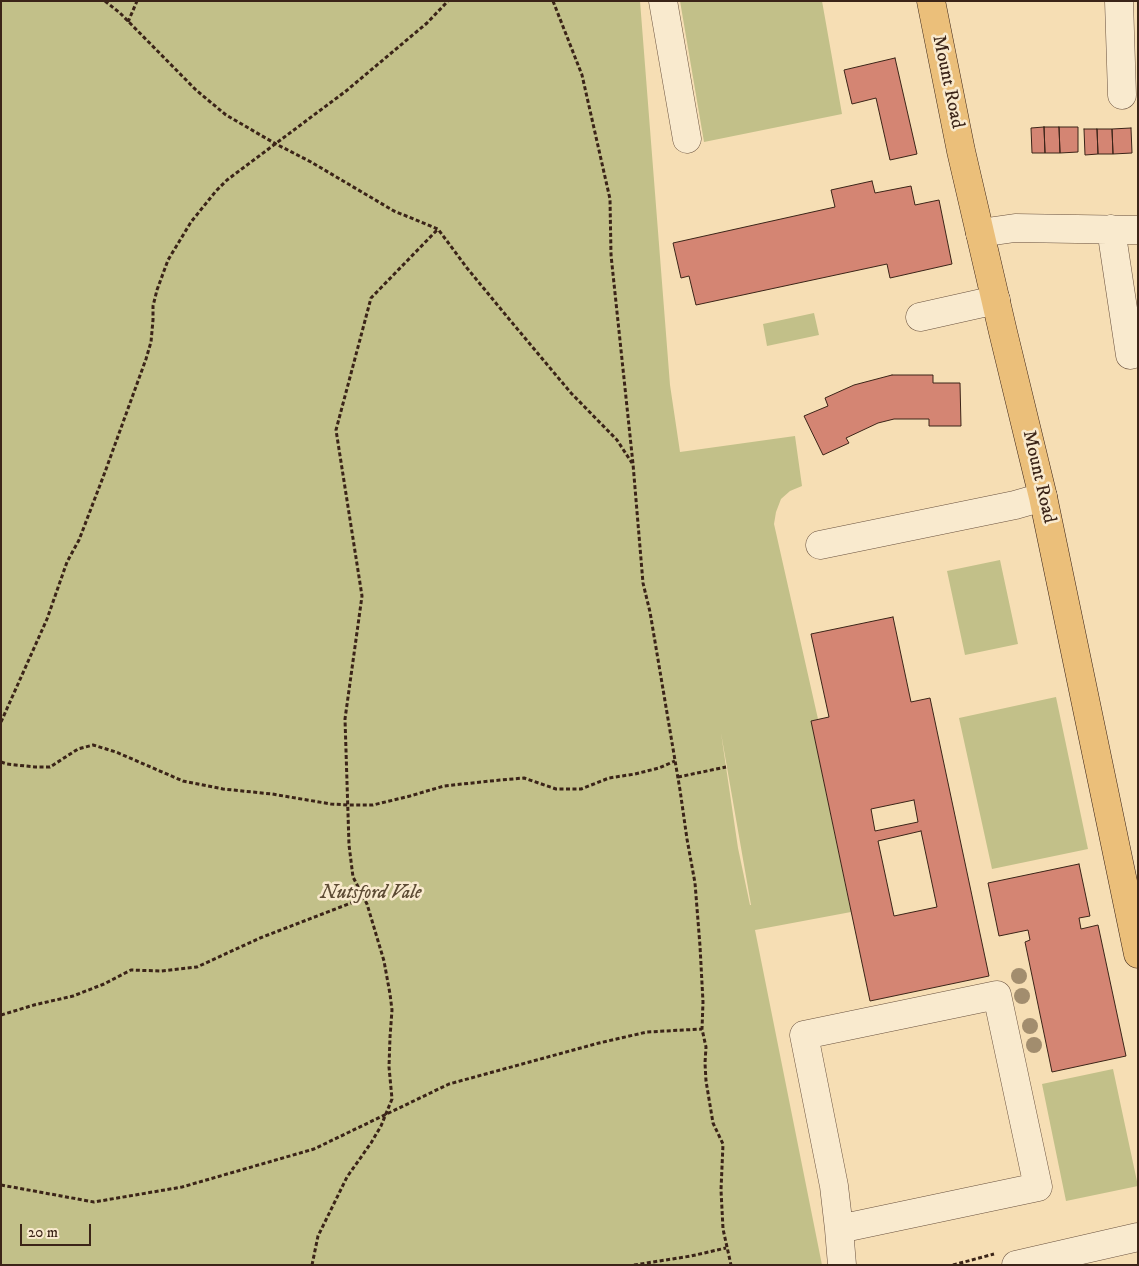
<!DOCTYPE html>
<style>
body{margin:0}
#map{position:relative;width:1139px;height:1266px;overflow:hidden;background:#f6deb4;font-family:"IM FELL DW Pica",serif}
canvas{display:block}
.frame{position:absolute;inset:0;border:2px solid #3b2418;pointer-events:none}
.scale{position:absolute;left:20px;top:1224px;width:71px;height:22px;box-sizing:border-box;border:2px solid #3b2418;border-top:0;padding-left:6px;font-size:15px;line-height:18px;white-space:nowrap;color:#3b2418;-webkit-text-stroke:4px #f9eace;paint-order:stroke}
</style>
<div id="map">
<canvas width="1139" height="1266"></canvas>
<div class="frame"></div>
<div class="scale">20 m</div>
</div>
<script>
const ctx = document.querySelector('canvas').getContext('2d');
ctx.lineJoin = 'round';
function fillPath(path, color) { ctx.fillStyle = color; ctx.fill(path, 'evenodd'); }
const shape = rows => new Path2D(rows.map(r => 'M' + r).join(''));
function stroke(path, color, width, dash) { ctx.strokeStyle = color; ctx.lineWidth = width; ctx.lineCap = dash ? 'butt' : 'round'; ctx.setLineDash(dash || []); ctx.stroke(path); }
function label(font, color, halo, rows, align = 'center') {
  ctx.font = font + ' "IM FELL DW Pica",serif'; ctx.lineWidth = 5; ctx.setLineDash([]); ctx.textBaseline = 'middle'; ctx.strokeStyle = halo; ctx.fillStyle = color; for (const [text, x, y, turn = 0] of rows) {
    ctx.save(); ctx.translate(x, y); ctx.rotate((+turn || 0) * Math.PI / 180); ctx.textAlign = isNaN(turn) ? turn : align; if (halo) ctx.strokeText(text, 0, 0); ctx.fillText(text, 0, 0); ctx.restore();
  }
}
fillPath(shape([
 [1,1,640,1,670,385,680,452,795,436,802,486,790,491,781,499,776,512,774,524,818,719,811,721,851,912,755,930,822,1265,1,1265],
 [721,733,751,905,750,905,738,848],
 [680,1,822,1,842,114,704,142],
 [814,313,819,335,767,346,763,324],
 [1000,560,1018,644,965,655,947,571],
 [1056,697,1088,849,992,869,959,718],
 [1113,1069,1138,1186,1066,1201,1042,1084]
]), '#c2c089');
const building = shape([
 [895,58,917,154,890,160,876,98,852,104,844,70,895,58],
 [1044,127,1045,153,1032,153,1031,128,1044,127],
 [1044,127,1059,127,1060,153,1045,153,1044,127],
 [1059,127,1078,127,1078,152,1060,153,1059,127],
 [1131,128,1132,153,1113,154,1112,129,1131,128],
 [1084,129,1097,129,1098,154,1085,155,1084,129],
 [1097,129,1112,129,1113,154,1098,154,1097,129],
 [872,181,875,193,911,186,915,205,939,200,952,264,890,278,887,264,696,305,689,276,681,278,673,243,835,207,831,190,872,181],
 [892,375,933,375,933,383,960,383,961,426,929,426,929,419,894,419,878,423,846,438,849,443,823,455,804,416,828,406,825,398,854,385,892,375],
 [893,617,911,702,930,698,989,976,870,1001,811,721,829,717,811,634,893,617],
 [914,800,918,822,875,831,871,809,914,800],
 [921,831,937,907,894,916,878,841,921,831],
 [1079,864,1090,916,1079,918,1081,929,1098,925,1126,1056,1052,1072,1025,942,1030,940,1028,930,999,936,988,883,1079,864]
]);
fillPath(building, '#d48573');
stroke(building, '#3b2418', 1);
const minor = shape([
 [663,1,687,139],
 [1119,1,1122,95],
 [1111,229,1130,355,1138,353],
 [980,233,1015,228,1138,230],
 [920,317,996,300],
 [820,545,1015,505,1043,497],
 [839,1229,1038,1187,997,995,804,1035,834,1186,839,1229,842,1265],
 [1016,1265,1138,1237]
]);
const major = shape([
 [931,1,961,151,1003,332,1043,497,1138,954]
]);
stroke(minor, '#6a523f', 29);
stroke(major, '#3b2418', 29);
stroke(shape([
 [105,1,120,13,196,90,226,115,276,144,311,162,394,211,438,229,467,268,509,319,571,393,617,440,632,463],
 [553,1,582,75,610,199,611,255,633,464,643,583,650,612,680,790,687,839,695,883,700,946,703,1002,702,1029,706,1047,705,1063,706,1081,713,1123,723,1144,721,1190,723,1229,731,1265],
 [128,22,137,1],
 [1,722,47,619,67,562,79,540,105,472,146,359,151,342,153,320,153,306,157,290,168,260,191,222,216,191,227,180,346,91,427,23,448,1],
 [1,762,7,764,35,767,50,767,78,749,93,745,116,752,183,781,223,789,272,794,331,804,348,805,373,805,410,796,444,786,500,780,524,778,556,789,581,789,609,778,635,774,659,768,675,761],
 [678,777,726,767],
 [1,1015,34,1005,73,996,104,984,131,970,161,971,197,967,260,938,364,898],
 [1,1185,94,1202,182,1187,314,1149,449,1084,599,1043,647,1032,702,1029],
 [312,1265,318,1236,347,1177,371,1143,381,1126,392,1099,389,1067,390,1037,392,1010,390,994,384,961,367,904,353,877,349,845,345,719,362,596,336,430,371,298,438,229],
 [634,1265,691,1256,726,1248],
 [953,1265,994,1254]
]), '#3b2418', 3, [4, 2.5]);
stroke(minor, '#f9eace', 28);
stroke(major, '#ebbf7a', 28);
ctx.fillStyle = '#a28d6e';
for (const [x, y] of [
 [1019,976],
 [1022,996],
 [1030,1026],
 [1034,1045]
]) { ctx.beginPath(); ctx.arc(x, y, 8, 0, 2 * Math.PI); ctx.fill(); }
label('19px', '#3b2418', '#f9eace', [
 ["Mount Road",947,82,78],
 ["Mount Road",1038,477,77]
]);
label('italic 19px', '#5d4b34', '#f9eace', [
 ["Nutsford Vale",371,894]
]);
</script>
